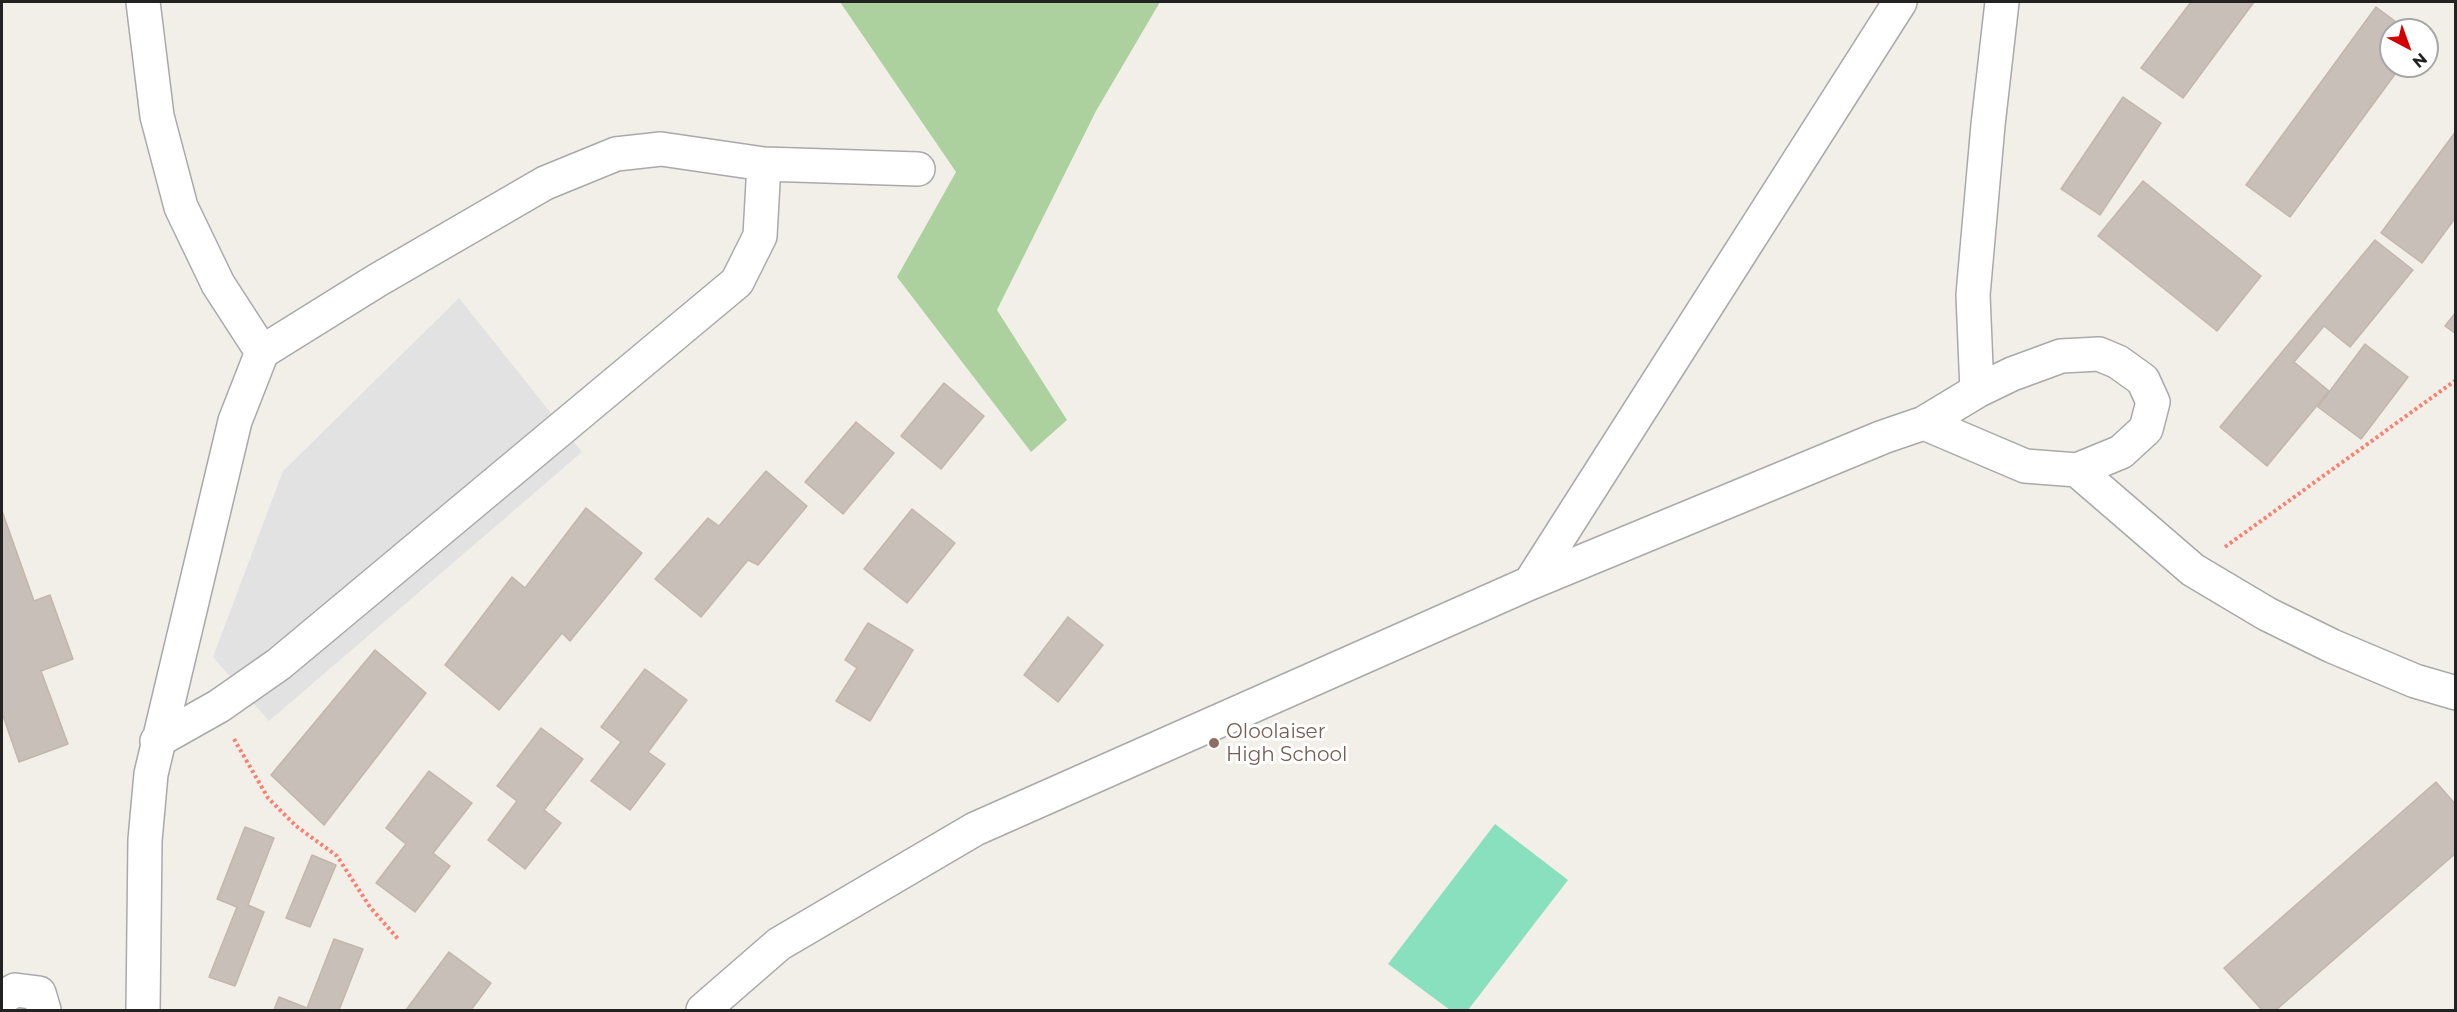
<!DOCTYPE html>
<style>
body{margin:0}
#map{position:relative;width:2457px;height:1012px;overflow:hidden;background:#f2efe9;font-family:Montserrat,sans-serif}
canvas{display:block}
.frame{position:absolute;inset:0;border:3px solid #222;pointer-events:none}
.north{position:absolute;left:2379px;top:18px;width:60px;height:60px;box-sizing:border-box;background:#fff;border:2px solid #a7a7a7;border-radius:50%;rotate:139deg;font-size:16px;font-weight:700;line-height:24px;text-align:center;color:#222}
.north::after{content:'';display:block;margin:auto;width:21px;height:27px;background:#d40000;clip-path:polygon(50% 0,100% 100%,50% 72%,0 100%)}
</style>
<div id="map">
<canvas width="2457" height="1012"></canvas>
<div class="frame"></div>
<div class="north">N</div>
</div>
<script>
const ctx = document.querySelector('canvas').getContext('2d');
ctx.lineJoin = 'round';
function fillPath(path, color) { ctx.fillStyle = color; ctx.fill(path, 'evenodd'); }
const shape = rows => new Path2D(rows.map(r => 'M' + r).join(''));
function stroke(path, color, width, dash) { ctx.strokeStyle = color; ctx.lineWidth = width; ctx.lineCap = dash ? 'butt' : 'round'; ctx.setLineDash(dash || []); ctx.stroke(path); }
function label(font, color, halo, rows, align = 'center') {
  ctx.font = font + ' Montserrat,sans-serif'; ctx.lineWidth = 6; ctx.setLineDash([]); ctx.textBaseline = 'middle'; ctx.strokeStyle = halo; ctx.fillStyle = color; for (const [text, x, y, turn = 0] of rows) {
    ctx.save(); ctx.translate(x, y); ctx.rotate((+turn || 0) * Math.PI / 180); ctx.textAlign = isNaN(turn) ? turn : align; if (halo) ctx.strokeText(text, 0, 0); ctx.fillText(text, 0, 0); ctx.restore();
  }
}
fillPath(shape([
 [840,2,1160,2,1096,111,997,310,1067,420,1031,452,897,277,956,172]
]), '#add19e');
fillPath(shape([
 [1495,824,1568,880,1468,1010,1450,1010,1388,964]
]), '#88e0be');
fillPath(shape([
 [459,298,582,452,269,721,213,657,283,471]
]), '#e2e2e2');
const building = shape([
 [2191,2,2254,2,2183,98,2141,68,2191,2],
 [2376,7,2407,30,2391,30,2391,66,2401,66,2290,217,2246,185,2376,7],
 [2123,97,2161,123,2100,215,2061,189,2123,97],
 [2456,131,2456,217,2422,263,2381,233,2456,131],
 [2143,181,2261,276,2217,331,2098,236,2143,181],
 [2375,240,2413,270,2350,347,2324,326,2294,362,2329,391,2267,466,2220,427,2375,240],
 [2456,312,2456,334,2445,326,2456,312],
 [2365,344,2408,377,2361,439,2318,407,2365,344],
 [944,383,984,416,941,469,901,436,944,383],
 [856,422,894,453,843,514,805,482,856,422],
 [766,471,807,506,758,565,748,560,701,617,655,579,708,518,719,526,766,471],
 [586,508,642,553,570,641,562,633,499,710,445,665,512,577,525,588,586,508],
 [912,509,955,543,907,603,864,569,912,509],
 [2,511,34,601,50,595,73,659,41,671,68,744,19,762,2,713,2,511],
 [1068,617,1103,645,1058,702,1024,675,1068,617],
 [868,623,913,650,870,721,836,701,857,668,845,660,868,623],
 [375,650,426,693,324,825,271,775,375,650],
 [645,669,687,700,648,752,665,764,630,810,591,781,621,742,601,727,645,669],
 [541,728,583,759,544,810,561,823,525,869,488,840,517,801,497,786,541,728],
 [429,771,472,803,433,853,450,866,415,912,376,883,406,844,386,828,429,771],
 [2436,782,2456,805,2456,853,2276,1010,2262,1010,2224,968,2436,782],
 [245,827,274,838,248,905,264,912,235,986,209,977,237,907,217,899,245,827],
 [312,855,336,865,310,927,286,918,312,855],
 [334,939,363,949,339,1010,274,1010,279,997,307,1008,334,939],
 [449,952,491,983,471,1010,406,1010,449,952]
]);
fillPath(building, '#c7bfb8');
stroke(building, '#c4b6ab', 1.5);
const minor = shape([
 [143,2,157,116,181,207,218,284,262,352],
 [1977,391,1973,295,1988,125,2002,2],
 [2077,470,2193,570,2267,614,2332,646,2415,681,2456,693],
 [1530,583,1900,2],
 [157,741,219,706,279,664,737,282,760,236,764,164],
 [2,998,15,990,39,993,44,1010],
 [143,1010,145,840,151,774,235,421,262,352,376,281,545,183,616,154,661,149,764,164,918,169],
 [703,1010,779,944,975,829,1530,583,1883,437,1924,423,2025,466,2077,470,2121,452,2146,429,2153,402,2143,380,2118,362,2099,354,2061,356,2012,374,1977,391,1924,423]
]);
stroke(minor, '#a9a9a9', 36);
stroke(shape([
 [2225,547,2456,380],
 [234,739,268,798,296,826,337,856,370,907,398,939]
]), '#fa8072', 4, [3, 3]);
stroke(minor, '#fff', 33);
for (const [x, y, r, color] of [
 [1214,743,6,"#8d6e63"]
]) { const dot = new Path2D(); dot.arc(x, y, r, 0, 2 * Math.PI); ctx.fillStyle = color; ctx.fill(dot); stroke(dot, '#fff', 2); }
label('20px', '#785e54', '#fff', [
 ["Oloolaiser",1226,732],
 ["High School",1226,755]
], 'left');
</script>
